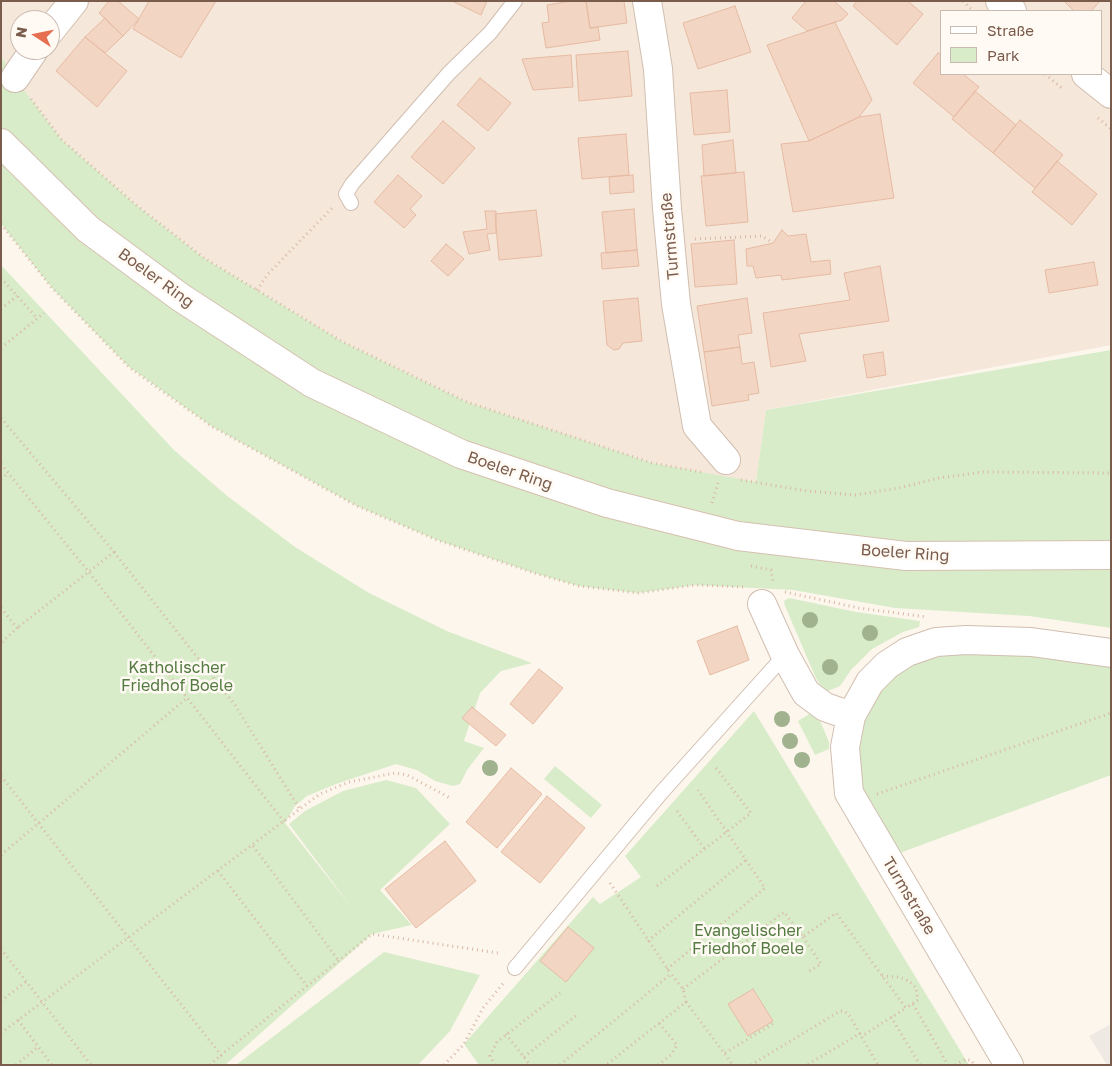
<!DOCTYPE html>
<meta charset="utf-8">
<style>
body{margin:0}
#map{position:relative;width:1112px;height:1066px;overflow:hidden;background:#fdf6ec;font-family:"Golos Text",sans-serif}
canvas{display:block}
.frame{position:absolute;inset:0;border:2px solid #7a5c4d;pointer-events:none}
.legend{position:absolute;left:940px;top:10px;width:162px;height:65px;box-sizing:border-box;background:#fffaf3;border:1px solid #cabbb1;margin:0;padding:6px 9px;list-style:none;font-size:15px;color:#7a5c4d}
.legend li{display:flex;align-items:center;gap:10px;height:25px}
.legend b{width:25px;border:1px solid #cabbb1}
.north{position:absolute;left:10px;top:10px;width:50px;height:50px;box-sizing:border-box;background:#fffaf3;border:1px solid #cabbb1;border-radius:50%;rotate:281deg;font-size:14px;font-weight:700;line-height:20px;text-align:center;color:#7a5c4d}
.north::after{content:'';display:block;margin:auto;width:18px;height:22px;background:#e76f51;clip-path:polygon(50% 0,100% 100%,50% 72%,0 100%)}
</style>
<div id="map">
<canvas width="1112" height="1066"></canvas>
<div class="frame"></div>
<ul class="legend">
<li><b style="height:6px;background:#fff"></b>Straße</li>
<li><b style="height:14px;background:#d8ecc9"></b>Park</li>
</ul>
<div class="north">N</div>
</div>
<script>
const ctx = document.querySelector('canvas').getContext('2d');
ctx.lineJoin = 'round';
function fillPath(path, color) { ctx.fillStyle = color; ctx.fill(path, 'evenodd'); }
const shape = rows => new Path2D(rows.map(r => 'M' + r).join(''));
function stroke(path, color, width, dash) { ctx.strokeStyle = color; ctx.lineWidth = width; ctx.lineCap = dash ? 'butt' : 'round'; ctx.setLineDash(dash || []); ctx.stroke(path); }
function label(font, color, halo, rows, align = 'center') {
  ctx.font = font + ' "Golos Text",sans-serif'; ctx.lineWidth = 5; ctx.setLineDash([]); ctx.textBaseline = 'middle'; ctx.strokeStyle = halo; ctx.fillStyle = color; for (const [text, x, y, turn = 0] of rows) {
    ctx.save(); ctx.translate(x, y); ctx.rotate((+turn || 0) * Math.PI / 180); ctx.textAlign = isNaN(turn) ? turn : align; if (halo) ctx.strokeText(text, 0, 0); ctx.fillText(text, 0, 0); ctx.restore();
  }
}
fillPath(shape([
 [1,1,1111,1,1111,345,766,410,756,483,652,463,586,443,467,402,343,342,204,258,135,204,61,139,15,78,1,56],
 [941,11,1101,11,1101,74,941,74],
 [20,20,50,20,50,50,20,50]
]), '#f5e8da');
fillPath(shape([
 [1111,1024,1111,1065,1107,1065,1089,1036]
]), '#efe9e4');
fillPath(shape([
 [1,56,15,78,61,139,135,204,204,258,343,342,467,402,652,463,756,482,766,410,1111,350,1111,628,1029,616,895,608,793,590,695,585,638,593,579,586,534,573,437,540,357,506,211,426,128,366,52,288,1,224],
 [1,265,174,450,226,495,295,547,369,593,449,632,532,663,501,671,480,693,464,741,484,748,467,770,460,784,453,786,435,781,417,770,396,764,336,784,307,796,295,806,285,823,352,908,289,824,305,811,343,791,386,780,416,788,450,824,380,890,412,925,372,934,225,1065,1,1065],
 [789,598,856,612,920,621,919,627,903,632,872,649,851,670,840,686,828,691,820,685,815,676,785,606,784,601],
 [907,652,1111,653,1111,775,886,858,849,793,851,716],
 [754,711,969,1065,479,1065,464,1044,593,897,600,904,641,877,625,856],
 [811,713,821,723,829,742,829,749,815,755,798,721],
 [555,766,602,805,591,818,544,779],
 [384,952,480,975,450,1031,418,1065,236,1065]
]), '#d8ecc9');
const building = shape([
 [109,1,118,1,139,19,123,36,99,13,109,1],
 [149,1,216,1,181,58,133,29,149,1],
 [452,1,487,1,481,15,452,1],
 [571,1,586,1,590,28,598,27,600,40,546,48,542,23,549,22,547,5,571,1],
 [586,1,624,1,627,23,590,28,586,1],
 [806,1,834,1,848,14,842,20,807,31,792,18,806,1],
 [857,1,908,1,923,14,897,45,853,6,857,1],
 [1064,1,1100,1,1091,11,1074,11,1064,1],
 [735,6,751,52,698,69,683,23,735,6],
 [105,18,123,36,105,53,85,37,105,18],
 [835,22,872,100,859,117,809,141,767,45,835,22],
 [85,37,127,71,97,107,56,71,85,37],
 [628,51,632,96,579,101,576,55,628,51],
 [938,53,941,55,941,74,963,74,979,87,954,117,913,83,938,53],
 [571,55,573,87,533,90,522,59,571,55],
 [480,78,511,103,488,131,457,105,480,78],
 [727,90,730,132,694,135,690,93,727,90],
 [975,91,1016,125,993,153,952,119,975,91],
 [880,114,894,198,793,212,781,144,809,141,859,117,880,114],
 [1020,120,1063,155,1035,188,993,153,1020,120],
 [443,121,475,148,443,184,411,157,443,121],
 [626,134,629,175,582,179,578,138,626,134],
 [733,140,736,173,704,176,702,145,733,140],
 [1057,161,1097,194,1072,225,1032,192,1057,161],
 [744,172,748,222,706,226,701,176,744,172],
 [398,175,422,196,410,209,416,215,404,228,374,202,398,175],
 [633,175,634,192,610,194,609,177,633,175],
 [634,209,637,250,606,253,602,212,634,209],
 [536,210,542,256,499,260,495,214,536,210],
 [485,211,496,211,496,233,487,234,490,250,469,254,463,232,487,229,485,211],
 [782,230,788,236,806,234,811,262,830,260,831,274,782,280,781,275,756,278,753,266,747,266,746,249,773,243,782,230],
 [734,240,737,284,695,287,691,244,734,240],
 [446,244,464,259,448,276,431,261,446,244],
 [637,250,639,266,602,269,601,253,637,250],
 [1094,262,1098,285,1049,293,1045,270,1094,262],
 [880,266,889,321,799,334,806,361,771,367,763,313,850,300,844,273,880,266],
 [638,298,642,341,623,343,619,349,614,350,607,345,603,301,638,298],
 [747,298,752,333,738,335,740,347,704,352,697,306,747,298],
 [740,347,742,364,754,362,759,393,748,395,749,400,712,406,704,352,740,347],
 [883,352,886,375,867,378,863,355,883,352],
 [737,626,749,660,710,675,697,641,737,626],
 [539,669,563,688,533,724,510,704,539,669],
 [472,707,506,735,496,746,462,718,472,707],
 [511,768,542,794,497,848,466,822,511,768],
 [547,796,585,828,540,883,501,852,547,796],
 [445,841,476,881,416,928,385,889,445,841],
 [568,927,594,948,566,982,540,961,568,927],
 [753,989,773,1021,748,1036,728,1004,753,989]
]);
fillPath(building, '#f3d5c3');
stroke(building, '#e6bba3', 1);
const lane = shape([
 [351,203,346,194,352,184,449,73,490,33,515,1],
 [515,968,661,793,785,655]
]);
const street = shape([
 [647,1,658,69,667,209,676,304,697,426,726,460],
 [1000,1,1012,11],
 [50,31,74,1],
 [1086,74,1111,94],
 [15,78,34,50],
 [762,604,785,655,806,693,825,707,851,716],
 [1009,1065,849,793,845,747,851,716,870,682,887,665,907,652,936,642,966,640,1031,642,1111,653]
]);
const secondary = shape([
 [1,143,88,229,180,297,312,383,461,454,607,503,738,536,906,556,1111,555]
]);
stroke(lane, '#d1beb0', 16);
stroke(street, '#d1beb0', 30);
stroke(secondary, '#d6c0b0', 30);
stroke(shape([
 [963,1,973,11],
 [1045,74,1064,90],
 [31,99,61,139,135,204,204,258,343,342,467,402,652,463,701,472],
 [1098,118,1111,129],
 [1,224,52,288,130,368,211,426,357,506,437,540,534,573,579,586,638,593,695,585,744,587],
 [695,239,762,236,773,243],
 [1,278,37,318],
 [257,290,268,274,332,208],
 [1,309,17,296],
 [1,348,44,313],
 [1,418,114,552,17,628],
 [1,464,88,571,285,823],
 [1,479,8,473],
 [741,480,807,491,855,495,899,488,939,478,983,472,1111,473],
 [712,503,718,483],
 [114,552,235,705,299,808],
 [751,566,771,570,773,582],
 [785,592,859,608,927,617],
 [1,608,17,628,1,643],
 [1,776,221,1055,372,934,498,953,500,956],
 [877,794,1111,713],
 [677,811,704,848],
 [253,846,339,961],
 [1,855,187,698],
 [218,871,307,986],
 [610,883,671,974],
 [657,886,751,813,716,768],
 [803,937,821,964,808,972],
 [648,941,746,860],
 [1,949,91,1065],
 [667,969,765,888,698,790],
 [882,976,899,977,909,981,916,988,918,1000,906,1008],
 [683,989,784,912,803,937,836,913,906,1008,865,1034,859,1034,807,1065],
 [1,1001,27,981],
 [686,1002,733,1065],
 [913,1004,948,1065],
 [891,1017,920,1065],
 [18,1020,52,1065],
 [1,1033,320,794,349,782,395,773,407,775,452,799],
 [506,1034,530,1065],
 [725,1053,774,1023],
 [524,1057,578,1014],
 [16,1065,38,1047],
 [210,1065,221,1055],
 [444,1065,464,1044,483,1008,505,981],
 [495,1065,490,1056,497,1042,560,993],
 [560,1065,671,974,683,989,686,1002,606,1065],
 [658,1065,671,1055,677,1045,659,1023],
 [751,1065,840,1011,844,1011,849,1015,878,1065],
 [955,1065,966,1059,972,1061,974,1065]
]), '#d9b8a5', 3, [1, 4]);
stroke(lane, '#fff', 14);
stroke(street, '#fff', 28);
stroke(secondary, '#fff', 28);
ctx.fillStyle = '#a0b28e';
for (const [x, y] of [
 [810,620],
 [870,633],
 [830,667],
 [782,719],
 [790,741],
 [802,760],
 [490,768]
]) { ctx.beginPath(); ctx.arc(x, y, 8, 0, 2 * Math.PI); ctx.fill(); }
label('16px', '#7a5c4d', '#fffaf3', [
 ["Turmstraße",670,236,-95],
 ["Boeler Ring",156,278,36],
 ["Boeler Ring",510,471,19],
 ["Boeler Ring",905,553,4],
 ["Turmstraße",909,896,59]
]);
label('16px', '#537a41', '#fffaf3', [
 ["Katholischer",177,668],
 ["Friedhof Boele",177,686],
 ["Evangelischer",748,931],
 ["Friedhof Boele",748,949]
]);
</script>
